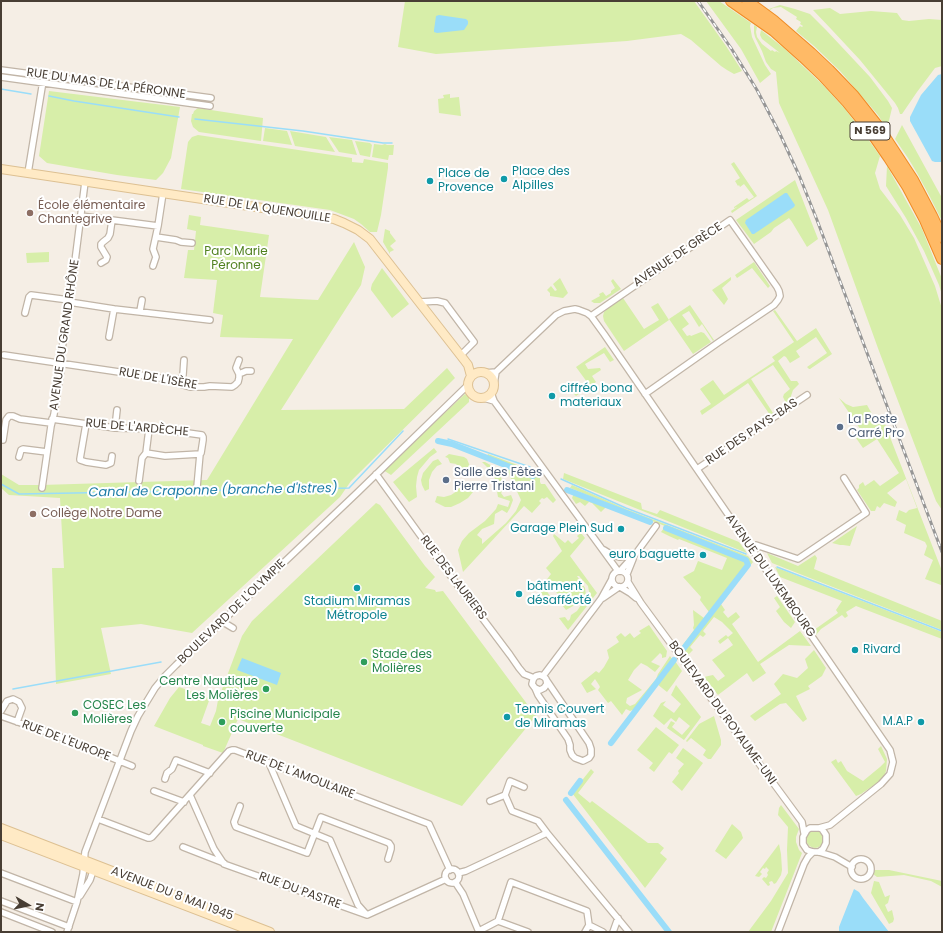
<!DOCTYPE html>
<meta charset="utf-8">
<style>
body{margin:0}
#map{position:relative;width:943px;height:933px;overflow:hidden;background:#f5eee5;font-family:Poppins,sans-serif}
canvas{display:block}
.frame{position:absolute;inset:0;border:2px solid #483e34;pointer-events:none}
.north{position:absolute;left:8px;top:885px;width:40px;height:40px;-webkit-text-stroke:3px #fff;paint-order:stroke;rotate:99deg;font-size:11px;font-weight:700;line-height:16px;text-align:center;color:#483e34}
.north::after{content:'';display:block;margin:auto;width:14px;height:18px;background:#483e34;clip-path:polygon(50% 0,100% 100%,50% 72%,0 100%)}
</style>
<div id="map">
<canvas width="943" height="933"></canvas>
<div class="frame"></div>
<div class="north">N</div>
</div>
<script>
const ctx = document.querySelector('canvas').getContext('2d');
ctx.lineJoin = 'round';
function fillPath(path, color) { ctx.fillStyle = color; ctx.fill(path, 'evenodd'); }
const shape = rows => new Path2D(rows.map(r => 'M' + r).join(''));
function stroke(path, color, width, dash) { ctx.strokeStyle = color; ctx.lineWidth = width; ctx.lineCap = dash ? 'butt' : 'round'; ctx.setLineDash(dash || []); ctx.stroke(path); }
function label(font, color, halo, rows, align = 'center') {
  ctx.font = font + ' Poppins,sans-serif'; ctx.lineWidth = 4; ctx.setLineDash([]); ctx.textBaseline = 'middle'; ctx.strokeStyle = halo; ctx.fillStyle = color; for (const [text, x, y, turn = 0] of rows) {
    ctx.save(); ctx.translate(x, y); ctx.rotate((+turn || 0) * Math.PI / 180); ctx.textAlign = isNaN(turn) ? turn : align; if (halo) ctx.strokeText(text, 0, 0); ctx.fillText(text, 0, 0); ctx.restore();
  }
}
fillPath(shape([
 [405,1,694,1,726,46,742,71,734,74,727,70,721,66,691,40,681,34,627,41,436,54,398,47],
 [706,1,719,1,751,23,750,26,752,37,765,65,771,74,760,83,741,49],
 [780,5,795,9,810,14,826,30,870,77,888,101,892,108,887,129,878,115,840,71,814,46,796,31,800,26,802,27,803,26,800,24,801,22,796,19,797,17,781,7,773,8,770,10,769,9],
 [830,8,840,14,871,11,897,13,902,20,909,21,929,19,942,20,942,66,935,68,917,92,902,114,900,114,898,108,895,103,860,60,832,30,813,10],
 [754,25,757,27,756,32,757,37,762,44,771,51,772,50,775,52,776,51,780,53,762,39,760,35,761,30,785,49,823,85,845,109,865,135,880,156,875,173,880,189,900,215,914,238,935,286,942,309,942,510,936,501,879,351,828,210,779,103,776,72,771,69,766,62,762,51,755,37,754,33],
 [49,91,180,107,171,158,163,173,156,180,117,175,47,163,39,156],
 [450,94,450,98,459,97,461,116,439,113,438,99,444,98,443,95],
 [198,108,263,118,261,141,199,132,193,127,191,121,192,114,193,114,194,111],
 [902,125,942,198,942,221,930,197,917,173,908,158,895,139],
 [265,128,287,131,292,145,263,141],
 [290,131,326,137,335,152,295,146],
 [198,135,352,158,352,162,363,163,364,159,388,163,388,168,381,215,377,232,370,232,361,224,354,219,330,210,181,189,188,142,192,137],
 [329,137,352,140,357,155,339,152],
 [355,141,370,143,372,145,370,157,360,155],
 [374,144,382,145,385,144,387,145,394,145,393,155,389,155,388,160,372,157],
 [734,162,757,196,732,213,731,211,737,207,734,208,734,207,747,198,749,200,754,197,744,184,740,187,739,185,738,186,735,181,740,178,731,164],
 [887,166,922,229,942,279,942,295,939,285,924,251,906,218,886,186],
 [795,180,818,239,807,247,792,222,789,218,774,228,771,232,754,244,736,220],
 [189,215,201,217,200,225,269,235,260,297,318,300,354,242,365,267,361,285,281,410,404,409,447,368,455,378,351,481,340,497,192,633,141,624,101,628,111,674,56,684,52,568,64,568,60,498,9,495,1,488,1,474,19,485,41,485,140,482,207,480,293,339,220,337,223,315,213,313,217,280,184,278,188,250,194,250,196,231,187,229],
 [385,229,390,231,390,233,396,241,390,246,394,250,390,252,390,254,383,242],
 [49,252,49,262,27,263,26,253],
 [754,262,770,286,768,288,752,268,737,278,735,275],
 [382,268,409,304,392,318,371,290,371,288,372,284],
 [731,277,731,280,722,288,728,299,724,305,712,290],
 [560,278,568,293,563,298,550,296,550,293,547,290,551,286,555,291,557,290,553,284],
 [613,279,621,289,600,303,594,303,591,301,600,296,599,294,603,292,606,296,611,293,611,291,615,288,611,281],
 [623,298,644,329,659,320,651,307,658,303,669,320,624,351,604,321,603,316,604,312,607,309],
 [690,305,714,340,713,341,702,324,699,327,689,311,682,315,689,324,682,329,687,336,690,335,691,336,701,332,704,333,711,342,693,354,669,319],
 [775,310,797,341,816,328,832,354,810,369,809,369,807,367,827,353,816,337,796,351,800,357,790,363,786,357,784,356,778,361,791,381,797,381,799,384,793,390,789,402,786,403,783,397,784,394,790,389,773,365,751,379,773,413,770,415,748,383,702,415,700,411,711,404,700,389,713,380,724,395,775,361,772,357,794,342,773,311],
 [605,347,614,360,610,362,604,353,585,364,588,369,600,368,601,370,592,376,596,382,576,396,572,392,587,382,576,367],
 [465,394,469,397,469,402,391,475,383,470],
 [839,398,846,404,853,407,867,405,877,423,883,419,942,571,942,587,941,585,925,579,933,560,924,555,927,546,925,542,904,533,906,525,896,520,899,510,906,513,909,510,917,508,906,479,887,493,897,502,895,507,884,503,880,508,877,506,875,511,871,511,857,490,859,488,859,485,863,482,865,486,874,480,880,486,899,473,877,439,863,448,856,438,863,433],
 [434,448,437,452,430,457,419,470,417,477,416,486,417,497,409,502,393,482],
 [449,454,464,457,467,459,471,469,472,473,470,477,462,477,462,471,459,467,456,464,450,463,448,458,445,457],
 [488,454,528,469,529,471,540,478,540,482,541,484,545,484,556,500,553,503,547,497,544,499,542,498,539,501,541,503,532,513,524,506,463,572,458,550,462,541,469,533,485,521,496,509,498,504,508,507,510,501,498,497,494,474,482,462,485,462,496,468,501,477,504,489,501,493,504,497,511,495,513,500,510,508,507,513,502,510,495,514,494,524,482,529,477,535,482,539,482,544,506,523,516,511,521,500,505,466,487,456],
 [438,459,442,464,437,466,432,472,429,480,429,489,425,491,422,485,421,480,423,473,433,461],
 [564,473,641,503,642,509,657,514,660,510,739,542,747,553,563,479],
 [464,482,474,485,473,492,468,498,460,503,451,507,445,507,435,502,437,496,444,497,451,495,457,491],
 [572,485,626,509,748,556,753,562,721,604,725,610,723,612,728,618,736,612,740,617,732,624,758,662,800,631,811,646,789,645,760,664,766,673,753,682,747,673,718,695,704,677,713,675,718,681,725,676,712,660,733,645,728,638,720,644,718,641,726,635,728,637,733,633,722,622,714,617,703,631,706,634,703,637,700,635,690,647,693,650,688,655,684,649,748,566,747,559,570,488],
 [574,493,607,506,601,512,592,503,589,502,585,506,580,502,576,504,572,498],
 [376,503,380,505,425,566,435,577,425,588,435,590,436,592,443,591,536,716,462,806,238,719,223,753,203,746,203,745,154,726,170,698,179,687,210,698,201,723,210,726,216,711,218,700,242,636,252,621,374,505],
 [857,526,850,546,843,545,840,545,832,543],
 [664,528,745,560,746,565,683,647,682,646,694,630,693,628,694,625,693,610,704,618,709,612,700,600,701,597,683,577,694,571,698,561,722,570,727,558,679,539,678,540,669,536,661,532],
 [581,533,585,538,570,556,597,593,589,603,587,600,590,597,588,586,579,576,577,576,585,588,586,595,585,598,580,602,566,610,557,599,560,597,553,588,551,590,549,588,546,590,550,596,544,597,539,590,551,574,546,568,562,551,553,536,554,534,565,543,568,540,572,544,579,538,577,536],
 [767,553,798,566,815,555,817,558,814,569,942,621,942,630,772,563],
 [775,567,942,632,942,639,856,606,846,612,848,616,845,618,842,615,821,629,816,635,814,630,838,613,836,610,842,601,780,577],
 [777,596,795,622,791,628,784,622,776,611,780,607,774,598],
 [581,605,585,605,587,606,568,630,559,618,565,617,568,621,570,619,571,615,577,611],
 [649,625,667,651,666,657,662,658,662,655,660,653,651,662,660,666,655,672,647,666,641,663,634,670,628,680,642,690,627,698,626,703,630,706,635,704,656,679,658,674,670,656,673,660,635,709,630,711,626,709,622,715,611,701,608,703,598,690,600,687,599,685,595,679,591,684,596,689,587,693,581,683,596,671,599,673,604,667,609,658,607,650,619,642,616,637,621,633,625,637,630,633,634,638,641,633,639,631],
 [814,650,826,668,822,676,808,686,810,689,796,696,807,719,803,722,786,703,780,704,755,721,750,716,781,694,774,684,783,674,797,678,808,668,805,659],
 [675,661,682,671,673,684,667,692,657,684],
 [676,685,701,717,699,720,684,740,667,728,671,721,675,723,672,727,682,735,690,726,679,717,676,722,671,718,664,725,653,716,661,703,666,701,663,705,674,713,681,704,671,695],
 [714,716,721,740,721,745,711,759,708,759,703,755,706,750,691,738,687,742,686,741,699,724],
 [656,727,679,745,672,754,669,752,654,772,649,768,653,763,637,750],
 [881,746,887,759,886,771,883,779,861,794,856,796,831,762,836,759,838,763,841,761,847,771,863,781,880,767,885,762,878,749],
 [683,748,703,763,682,791,672,782,679,773,678,771,684,764,676,758],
 [591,769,594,772,578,793,590,803,592,801,648,843,658,843,664,848,660,853,667,859,645,888,572,793],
 [781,805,799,829,796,837,796,842,799,850,802,853,771,932,748,932,771,901,788,873,787,850,788,827,778,815,779,808],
 [732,824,741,832,743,838,726,859,715,851],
 '806 839a9 9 0 1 1 18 0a9 9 0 1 1-18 0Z',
 [779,844,781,854,782,870,781,875,776,883,774,884,772,881,769,882,770,885,768,886,762,879,764,877,766,878,768,875,767,873,769,870,766,867,765,869,763,868,760,872,762,874,759,877,755,876],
 [874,870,889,870,942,881,942,887,931,881,904,875,877,877,873,874],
 [874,881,879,882,885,897,890,895,888,903,885,905,888,912,892,910,894,919,893,922,889,924,871,893]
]), '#d7eea9');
fillPath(shape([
 [439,15,466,19,468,21,468,24,464,30,437,33,434,32,434,30,436,16],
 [942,74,942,162,935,162,932,161,910,121,910,117,921,95,938,75],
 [785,193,787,193,795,205,794,207,754,234,752,234,745,223,746,220],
 [242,658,281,673,277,685,237,670],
 [854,889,859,892,863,898,889,932,843,932,839,931,839,927]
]), '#9addf9');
stroke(shape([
 [1,89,31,94],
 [49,96,74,101,179,117],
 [195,119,303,131,383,143,392,143],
 [448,439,530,467],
 [561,479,626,508,746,554],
 [1,484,19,494,349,488,403,431],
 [777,567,942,631],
 [13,689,161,662]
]), '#9addf9', 1.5);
stroke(shape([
 [438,441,452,444,533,476],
 [567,490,650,522],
 [666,528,746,560,748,565,684,648],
 [611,743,674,660],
 [571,793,580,781],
 [566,800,669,932]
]), '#9addf9', 6);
const street = shape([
 [1,70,211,98],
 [1,77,210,106],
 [28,173,43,81],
 [81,216,158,226,163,193],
 [156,237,176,240,181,242,192,243],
 [101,263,106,260,107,257,101,247,101,244,103,242,108,238,110,234,112,220],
 [153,266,156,257,153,249,158,226],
 [69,302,114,309,210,320],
 [420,302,437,301,445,303,474,342,461,355],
 [140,311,142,300],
 [25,313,29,297,31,295,69,300],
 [591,316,730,220,777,287,779,291,780,296,778,300,774,305,719,342,645,394],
 [109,337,114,309],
 [4,355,180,381,183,385,190,387,204,387,210,386,232,387,235,385,238,382,239,378,239,374,236,368,239,360],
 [496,372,556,315,564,311,575,309,579,310,587,313,591,316,604,334,890,750,893,762,890,774,881,784,830,825,819,828],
 [484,373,496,372],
 [239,374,246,371,251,371],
 [180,381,183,375,184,360],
 [494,384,496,372],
 [491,393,494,401,618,571],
 [484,398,494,401],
 [52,419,115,428,159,429,202,435,203,437,203,440,201,453,200,454,197,487],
 [86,424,80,459,80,460,86,462,106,465,111,463,112,456],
 [115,428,117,410],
 [3,440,6,420,9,416,13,416,20,419,51,423],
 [146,453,165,456,200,454],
 [19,457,21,450,23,449,47,452],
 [697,469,807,395],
 [376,474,420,535,510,655,519,668,524,674,534,678,536,676,540,675,544,677,546,679,547,684,544,688,540,690,535,688,532,684,533,680,534,678],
 [139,481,142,458,146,453,149,429],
 [42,488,51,426,54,414,61,369,61,356,69,302,71,293,85,182],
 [751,548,756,545,798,559,866,513,844,478],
 [604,550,612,555,620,557,631,555,633,554],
 '612 579a8 8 0 1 1 16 0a8 8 0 1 1-16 0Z',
 [620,571,637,552,656,526],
 [627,574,633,559],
 [628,582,641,603,802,822,804,833],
 [620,587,630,593,636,598],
 [603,598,619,587],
 [223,622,233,628],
 [543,676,601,599,612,579],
 [535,688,538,695,568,739,570,745,570,750,572,755,575,758,583,761,589,758,591,755,591,749,589,743,547,681],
 [1,711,7,701,13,699,19,702,22,708,17,722],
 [1,716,58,736,132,766],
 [269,763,296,826,330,840,358,905,366,914],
 [165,779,167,773,172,769,176,760,210,773],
 [524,787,510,781,505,795,512,811,538,821,547,833],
 [154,791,184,802],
 [190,795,214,849,224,864,367,915,446,879],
 [490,801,505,795],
 [240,806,234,822,235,825,236,827,307,853,321,817,389,843,391,846,391,849,388,859],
 [98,819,148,838,150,838,152,837,229,751,232,750,235,750,429,824,450,870],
 [183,847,224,863],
 [819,852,823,849,826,843,826,835,822,829,819,828,810,828,807,830,803,837,803,844,807,850,813,852,819,852,835,857,852,867],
 '851 869a10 10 0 1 1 20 0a10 10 0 1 1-20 0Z',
 '445 876a7 7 0 1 1 14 0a7 7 0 1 1-14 0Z',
 [1,873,77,902],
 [458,873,466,871,547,833,629,932],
 [455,882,463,894,479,932],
 [80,896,90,880,94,868],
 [1,901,69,927],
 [1,912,52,932],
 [498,921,528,932],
 [479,931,498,921,511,882,587,911,589,925],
 [67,932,77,902,83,874,85,852,131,731,138,716,155,688,165,676,176,665,358,492,467,386],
 [585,932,589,925,603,932],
 [613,932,618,918],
 [778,932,804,864,808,857,813,852]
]);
const secondary = shape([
 [1,169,323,217,334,219,344,223,358,230,370,239,465,361,468,365,471,376],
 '468 385a13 13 0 1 1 26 0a13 13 0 1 1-26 0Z',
 [1,828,270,932],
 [1,835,254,932]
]);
const highway = shape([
 [731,1,774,31,803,57,823,76,847,102,869,129,889,158,907,186,925,220,942,259],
 [747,1,773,20,811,53,829,70,854,96,877,125,913,180,932,216,942,237]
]);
stroke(street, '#c1b5a7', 8);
stroke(secondary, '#ddc092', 10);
stroke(highway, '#ef8c25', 12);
stroke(street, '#fff', 5.5);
stroke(secondary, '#ffeac5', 8);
stroke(highway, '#ffba66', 10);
const rail = shape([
 [698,1,731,48,757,90,779,132,799,175,817,220,942,552]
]);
stroke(rail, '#969696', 3);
stroke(rail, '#fff', 1.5, [4.5]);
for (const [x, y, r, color] of [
 [504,179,4,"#0f9aa8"],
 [430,181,4,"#0f9aa8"],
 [30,213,4,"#8d6e63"],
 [552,396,4,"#0f9aa8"],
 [840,427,4,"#5c6f8a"],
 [446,480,4,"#5c6f8a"],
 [33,514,4,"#8d6e63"],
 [621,529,4,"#0f9aa8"],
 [703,555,4,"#0f9aa8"],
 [357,588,4,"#0f9aa8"],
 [519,594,4,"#0f9aa8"],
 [855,650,4,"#0f9aa8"],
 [364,662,4,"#2e9e5b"],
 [266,689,4,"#2e9e5b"],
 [75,713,4,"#2e9e5b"],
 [507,717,4,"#0f9aa8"],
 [222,722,4,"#2e9e5b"],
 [921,722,4,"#0f9aa8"]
]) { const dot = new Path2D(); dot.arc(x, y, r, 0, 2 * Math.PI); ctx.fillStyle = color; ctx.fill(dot); stroke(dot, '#fff', 1.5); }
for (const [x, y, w] of [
 [870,131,40]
]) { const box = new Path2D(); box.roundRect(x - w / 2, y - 9, w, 18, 3); ctx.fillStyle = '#fff'; ctx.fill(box); stroke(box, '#483e34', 1); }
label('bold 11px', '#483e34', null, [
 ["N 569",870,131]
]);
label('12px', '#483e34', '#fff', [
 ["RUE DU MAS DE LA PÉRONNE",106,84,8],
 ["RUE DE LA QUENOUILLE",267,209,9],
 ["AVENUE DE GRÈCE",678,255,-34],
 ["AVENUE DU GRAND RHÔNE",65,335,-82],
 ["RUE DE L'ISÈRE",158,379,10],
 ["RUE DE L'ARDÈCHE",137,428,5],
 ["RUE DES PAYS-BAS",752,432,-34],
 ["AVENUE DU LUXEMBOURG",770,576,55],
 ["RUE DES LAURIERS",453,578,53],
 ["BOULEVARD DE L'OLYMPIE",232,612,-44],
 ["BOULEVARD DU ROYAUME-UNI",722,713,54],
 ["RUE DE L'EUROPE",66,741,21],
 ["RUE DE L'AMOULAIRE",300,775,21],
 ["RUE DU PASTRE",300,891,20],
 ["AVENUE DU 8 MAI 1945",172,894,21]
]);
label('12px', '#0d838f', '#fff', [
 ["Place des",512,172],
 ["Alpilles",512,186],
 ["Place de",438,174],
 ["Provence",438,188],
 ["ciffréo bona",560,389],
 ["materiaux",560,403],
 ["Garage Plein Sud",613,529,"right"],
 ["euro baguette",695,555,"right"],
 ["bâtiment",527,587],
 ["désaffécté",527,601],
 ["Stadium Miramas",357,602,"center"],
 ["Métropole",357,616,"center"],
 ["Rivard",863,650],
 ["Tennis Couvert",515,710],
 ["de Miramas",515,724],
 ["M.A.P",913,722,"right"]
], 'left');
label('12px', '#785e54', '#fff', [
 ["École élémentaire",38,206],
 ["Chantegrive",38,220],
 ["Collège Notre Dame",41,514]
], 'left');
label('12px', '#508120', '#fff', [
 ["Parc Marie",236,252],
 ["Péronne",236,266]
]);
label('12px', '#4e5e75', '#fff', [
 ["La Poste",848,420],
 ["Carré Pro",848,434],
 ["Salle des Fêtes",454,473],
 ["Pierre Tristani",454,487]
], 'left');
label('12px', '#27864d', '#fff', [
 ["Stade des",372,655],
 ["Molières",372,669],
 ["Centre Nautique",258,682,"right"],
 ["Les Molières",258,696,"right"],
 ["COSEC Les",83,706],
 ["Molières",83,720],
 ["Piscine Municipale",230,715],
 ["couverte",230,729]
], 'left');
label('italic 13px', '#1e7da7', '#fff', [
 ["Canal de Craponne (branche d'Istres)",213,491,-1]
]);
</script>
